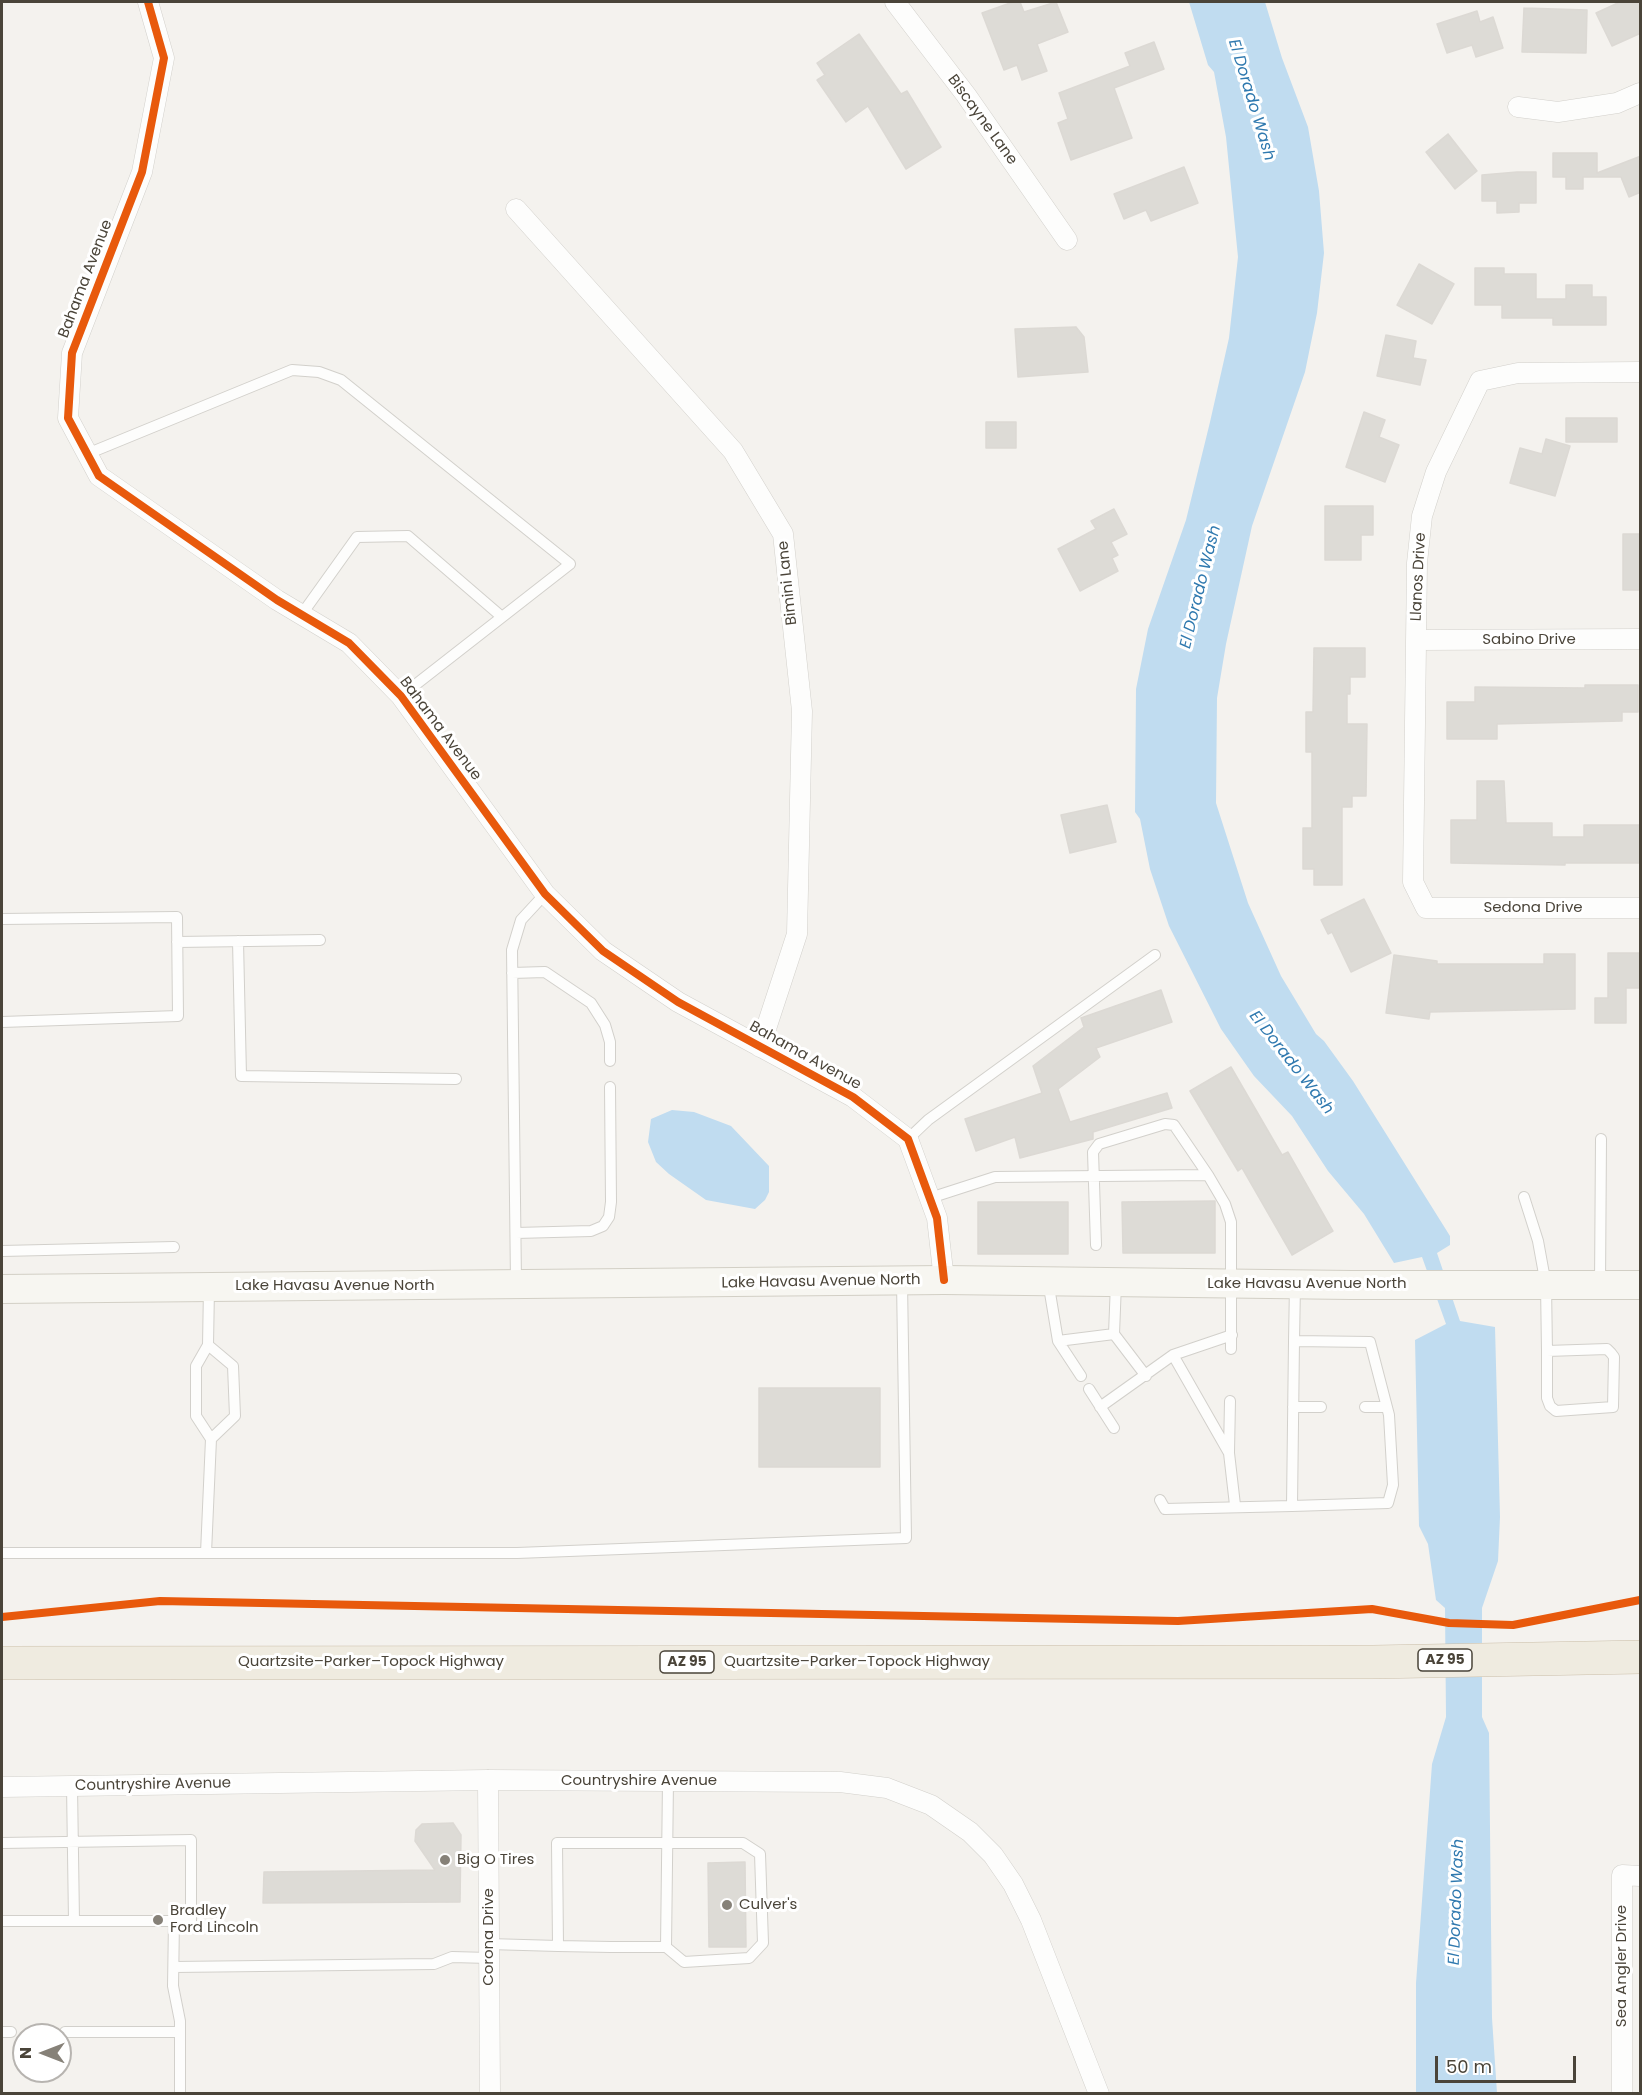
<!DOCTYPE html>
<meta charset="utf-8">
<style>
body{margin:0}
#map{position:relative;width:1642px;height:2095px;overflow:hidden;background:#f4f2ee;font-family:Poppins,sans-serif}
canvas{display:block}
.frame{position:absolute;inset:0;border:3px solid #4a4439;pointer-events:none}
.north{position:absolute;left:12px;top:2023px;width:60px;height:60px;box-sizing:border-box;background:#fff;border:2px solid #b7b4b0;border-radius:50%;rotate:270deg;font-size:16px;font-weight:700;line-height:24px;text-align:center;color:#4a4439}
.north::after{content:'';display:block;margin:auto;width:21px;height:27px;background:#868178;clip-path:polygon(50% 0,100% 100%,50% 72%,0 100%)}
.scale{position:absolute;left:1435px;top:2056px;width:141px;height:27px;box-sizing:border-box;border:3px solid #4a4439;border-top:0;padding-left:8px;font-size:18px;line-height:21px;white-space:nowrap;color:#4a4439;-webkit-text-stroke:4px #fff;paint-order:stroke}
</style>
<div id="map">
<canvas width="1642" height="2095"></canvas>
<div class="frame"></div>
<div class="north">N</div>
<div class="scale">50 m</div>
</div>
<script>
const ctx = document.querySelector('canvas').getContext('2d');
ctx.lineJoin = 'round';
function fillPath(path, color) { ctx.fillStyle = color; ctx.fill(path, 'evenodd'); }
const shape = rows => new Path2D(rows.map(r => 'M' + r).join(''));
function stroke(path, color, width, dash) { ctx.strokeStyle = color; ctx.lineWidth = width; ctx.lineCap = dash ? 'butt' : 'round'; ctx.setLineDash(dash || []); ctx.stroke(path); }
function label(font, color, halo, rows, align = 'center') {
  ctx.font = font + ' Poppins,sans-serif'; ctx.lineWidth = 6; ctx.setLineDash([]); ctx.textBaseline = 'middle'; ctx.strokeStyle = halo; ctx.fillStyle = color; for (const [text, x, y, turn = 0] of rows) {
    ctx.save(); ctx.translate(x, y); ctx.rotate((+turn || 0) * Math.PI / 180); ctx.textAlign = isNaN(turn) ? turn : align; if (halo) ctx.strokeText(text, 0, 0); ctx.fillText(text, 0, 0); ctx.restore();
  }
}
fillPath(shape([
 [1189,2,1265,2,1282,58,1308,127,1319,191,1324,253,1317,313,1305,372,1252,526,1226,644,1217,698,1216,803,1248,903,1281,976,1316,1034,1324,1041,1353,1081,1450,1236,1450,1245,1437,1253,1460,1321,1495,1327,1500,1517,1498,1561,1482,1608,1482,1717,1489,1733,1492,2018,1497,2093,1416,2093,1416,1983,1432,1764,1446,1717,1445,1608,1436,1600,1428,1544,1419,1526,1415,1340,1446,1324,1422,1257,1394,1263,1364,1214,1328,1171,1292,1116,1254,1076,1221,1029,1169,926,1150,869,1140,819,1135,812,1136,689,1148,629,1186,520,1210,422,1229,338,1238,257,1226,137,1214,72,1208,65],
 [672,1110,694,1112,731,1126,769,1166,769,1192,765,1200,755,1209,706,1200,669,1174,656,1162,648,1142,651,1119]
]), '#c0dcf0');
const building = shape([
 [1013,2,1020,2,1024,12,1056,2,1068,32,1037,44,1047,71,1022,80,1017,65,1004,70,982,13,1013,2],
 [1620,2,1641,2,1641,33,1612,46,1596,13,1620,2],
 [1524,8,1587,10,1586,53,1522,52,1524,8],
 [1477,11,1480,22,1493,17,1503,48,1476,57,1472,45,1447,53,1437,24,1477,11],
 [859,34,901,94,907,91,941,147,906,169,868,106,846,122,817,80,825,75,817,63,859,34],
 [1154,42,1164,69,1114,88,1132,138,1071,160,1058,123,1068,119,1059,93,1130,66,1125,53,1154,42],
 [1448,134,1477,171,1455,189,1426,152,1448,134],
 [1553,153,1597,153,1597,173,1641,156,1641,192,1629,197,1621,177,1583,177,1583,189,1566,189,1566,177,1553,177,1553,153],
 [1184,167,1198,203,1151,221,1146,210,1124,219,1114,194,1184,167],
 [1517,172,1536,172,1536,203,1519,203,1519,212,1497,213,1497,201,1482,201,1482,175,1517,172],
 [1419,264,1454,284,1432,324,1397,305,1419,264],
 [1475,268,1504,268,1504,274,1536,274,1536,299,1566,299,1566,285,1592,285,1592,297,1606,297,1606,325,1553,325,1553,318,1502,318,1502,305,1475,305,1475,268],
 [1076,327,1084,337,1088,372,1018,377,1015,329,1076,327],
 [1386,335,1416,341,1413,358,1426,360,1420,385,1377,376,1386,335],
 [1364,412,1385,420,1379,437,1399,445,1385,482,1346,467,1364,412],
 [1566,418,1617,418,1617,442,1566,442,1566,418],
 [986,422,1016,422,1016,448,986,448,986,422],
 [1546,439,1570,446,1555,496,1510,483,1520,448,1542,454,1546,439],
 [1325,506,1373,506,1373,535,1361,535,1361,560,1325,560,1325,506],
 [1114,509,1127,534,1111,542,1118,555,1112,558,1118,571,1080,591,1058,549,1096,529,1091,521,1114,509],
 [1623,534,1641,534,1641,590,1623,590,1623,534],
 [1314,648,1365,648,1365,677,1350,677,1350,694,1347,694,1347,724,1367,724,1366,796,1352,796,1352,807,1342,807,1342,885,1314,885,1314,869,1303,869,1303,828,1312,828,1312,752,1306,752,1306,712,1313,712,1314,648],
 [1585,685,1638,685,1638,712,1622,712,1622,721,1497,724,1497,739,1447,739,1447,702,1475,702,1475,687,1585,688,1585,685],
 [1477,781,1504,781,1506,823,1552,823,1552,837,1584,837,1584,825,1641,825,1641,863,1565,863,1565,865,1451,863,1451,820,1477,820,1477,781],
 [1107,805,1116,842,1070,853,1061,815,1107,805],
 [1364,899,1391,953,1351,972,1332,932,1328,934,1321,920,1364,899],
 [1608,953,1641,953,1641,988,1626,988,1626,1023,1595,1023,1595,998,1608,998,1608,953],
 [1544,954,1575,954,1575,1009,1430,1012,1429,1019,1386,1013,1394,955,1437,961,1437,964,1544,964,1544,954],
 [1161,990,1172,1022,1096,1048,1100,1057,1058,1089,1070,1122,1167,1093,1172,1108,1093,1132,1093,1139,1020,1158,1015,1137,976,1151,965,1119,1042,1093,1033,1066,1084,1027,1081,1018,1161,990],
 [1231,1067,1282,1155,1288,1152,1333,1231,1292,1255,1242,1168,1238,1171,1190,1091,1231,1067],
 [1215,1201,1215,1253,1123,1253,1122,1202,1215,1201],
 [978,1202,1068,1202,1068,1254,978,1254,978,1202],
 [759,1388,880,1388,880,1467,759,1467,759,1388],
 [453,1823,461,1835,460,1902,263,1903,264,1872,435,1870,415,1841,416,1830,422,1824,453,1823],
 [745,1862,746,1947,709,1947,708,1863,745,1862]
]);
fillPath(building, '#dddbd6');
stroke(building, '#dcd9d4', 1.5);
const service = shape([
 [87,454,292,370,319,372,341,380,570,564,401,696],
 [302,614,357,537,408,536,502,617],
 [2,919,177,917,178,1016,2,1022],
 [238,941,241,1076,456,1079],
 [177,942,320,940],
 [512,973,545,972,591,1003,605,1025,610,1042,610,1061],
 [908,1139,928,1120,1155,955],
 [1524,1197,1538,1241,1546,1285,1547,1351,1547,1398,1550,1406,1556,1411,1613,1407,1614,1357,1611,1353,1607,1349,1547,1351],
 [930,1198,995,1177,1208,1175,1225,1204,1231,1222,1231,1349],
 [516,1233,591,1231,603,1226,609,1217,611,1202,610,1087],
 [1096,1245,1093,1152,1099,1144,1165,1124,1174,1125,1208,1175],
 [2,1251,174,1247],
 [1048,1281,1058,1341,1081,1376],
 [516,1282,512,950,521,920,545,894],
 [1600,1285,1601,1139],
 [1114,1334,1146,1376],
 [1058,1341,1114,1334,1116,1283],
 [1294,1341,1370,1342,1389,1415,1393,1485,1388,1503,1292,1506,1294,1341,1295,1285],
 [208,1345,233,1366,235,1416,211,1439],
 [1173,1355,1229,1453,1235,1505],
 [1089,1389,1114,1428],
 [1100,1407,1173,1355,1232,1335],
 [1293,1407,1321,1407],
 [1365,1407,1386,1407],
 [1229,1452,1230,1401],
 [1160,1500,1165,1509,1292,1506],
 [2,1553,517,1553,906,1538,902,1282],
 [206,1553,211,1439,196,1416,196,1366,208,1345,209,1288],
 [72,1786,74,1921],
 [2,1843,191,1840,191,1921,174,1921],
 [2,1921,174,1921,173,1986,180,2021,180,2094],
 [489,1944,558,1946,611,1947,666,1947,684,1962,749,1958,763,1943,760,1854,743,1843,557,1843,558,1946],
 [666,1947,668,1781],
 [174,1967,434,1964,452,1957,489,1958],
 [2,2032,11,2032],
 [65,2032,180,2032]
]);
const minor = shape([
 [148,2,164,58,142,172,72,353,68,418,99,476,277,600,349,643,401,696,545,894,603,951,678,1002,853,1097,908,1139,937,1218,944,1280],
 [895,2,966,95,1067,240],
 [1518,107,1558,112,1617,103,1640,93],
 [516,209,733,451,783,534,802,711,797,934,760,1047],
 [1640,372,1518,373,1480,381,1436,472,1422,516,1417,563,1413,882,1426,908,1640,908],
 [1417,640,1640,639],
 [488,1780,490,2094],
 [2,1787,488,1780,840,1782,887,1788,931,1805,970,1832,993,1855,1013,1884,1031,1920,1099,2094],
 [1622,2094,1622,1875,1640,1876]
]);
const secondary = shape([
 [2,1289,944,1280,1351,1285,1640,1285]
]);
const trunk = shape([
 [2,1663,1373,1662,1640,1657]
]);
stroke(service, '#d2d0cb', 12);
stroke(minor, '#d2d0cb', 21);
stroke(secondary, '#d2cfc5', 30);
stroke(trunk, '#cbbfaa', 34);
stroke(service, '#fdfdfc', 10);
stroke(minor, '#fdfdfc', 20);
stroke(secondary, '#f7f6f1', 28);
stroke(trunk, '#efebe0', 33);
stroke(shape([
 [148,2,164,58,142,172,72,353,68,418,99,476,277,600,349,643,401,696,545,894,603,951,678,1002,853,1097,908,1139,937,1218,944,1280],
 [2,1617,160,1601,1178,1621,1372,1609,1449,1623,1513,1625,1640,1600]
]), '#e8590c', 8);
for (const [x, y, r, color] of [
 [445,1860,6,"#868178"],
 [727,1905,6,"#868178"],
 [158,1920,6,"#868178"]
]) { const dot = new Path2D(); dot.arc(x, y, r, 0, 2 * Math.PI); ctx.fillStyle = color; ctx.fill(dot); stroke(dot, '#fff', 2); }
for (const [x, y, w] of [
 [1445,1660,54],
 [687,1662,54]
]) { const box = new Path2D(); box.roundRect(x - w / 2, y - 11, w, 22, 4.5); ctx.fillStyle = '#fff'; ctx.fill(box); stroke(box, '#4a4439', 1.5); }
label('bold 14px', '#4a4439', null, [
 ["AZ 95",1445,1660],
 ["AZ 95",687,1662]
]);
label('15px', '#4a4439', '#fff', [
 ["Biscayne Lane",982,120,54],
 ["Bahama Avenue",86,279,-69],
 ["Llanos Drive",1419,577,-87],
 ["Bimini Lane",788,583,-96],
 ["Sabino Drive",1529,640],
 ["Bahama Avenue",440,729,53],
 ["Sedona Drive",1533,908],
 ["Bahama Avenue",805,1056,29],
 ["Lake Havasu Avenue North",821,1282,-1],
 ["Lake Havasu Avenue North",1307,1284],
 ["Lake Havasu Avenue North",335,1286],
 ["Quartzsite–Parker–Topock Highway",371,1662],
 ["Quartzsite–Parker–Topock Highway",857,1662],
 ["Countryshire Avenue",639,1781],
 ["Countryshire Avenue",153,1785,-1],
 ["Corona Drive",489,1937,-90],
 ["Sea Angler Drive",1622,1966,-90]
]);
label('15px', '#4a4439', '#fff', [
 ["Big O Tires",457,1860],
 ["Culver's",739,1905],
 ["Bradley",170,1911],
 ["Ford Lincoln",170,1928]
], 'left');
label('italic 16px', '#2f79af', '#fff', [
 ["El Dorado Wash",1251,100,73],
 ["El Dorado Wash",1201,587,-76],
 ["El Dorado Wash",1291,1063,52],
 ["El Dorado Wash",1457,1902,-88]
]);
</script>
